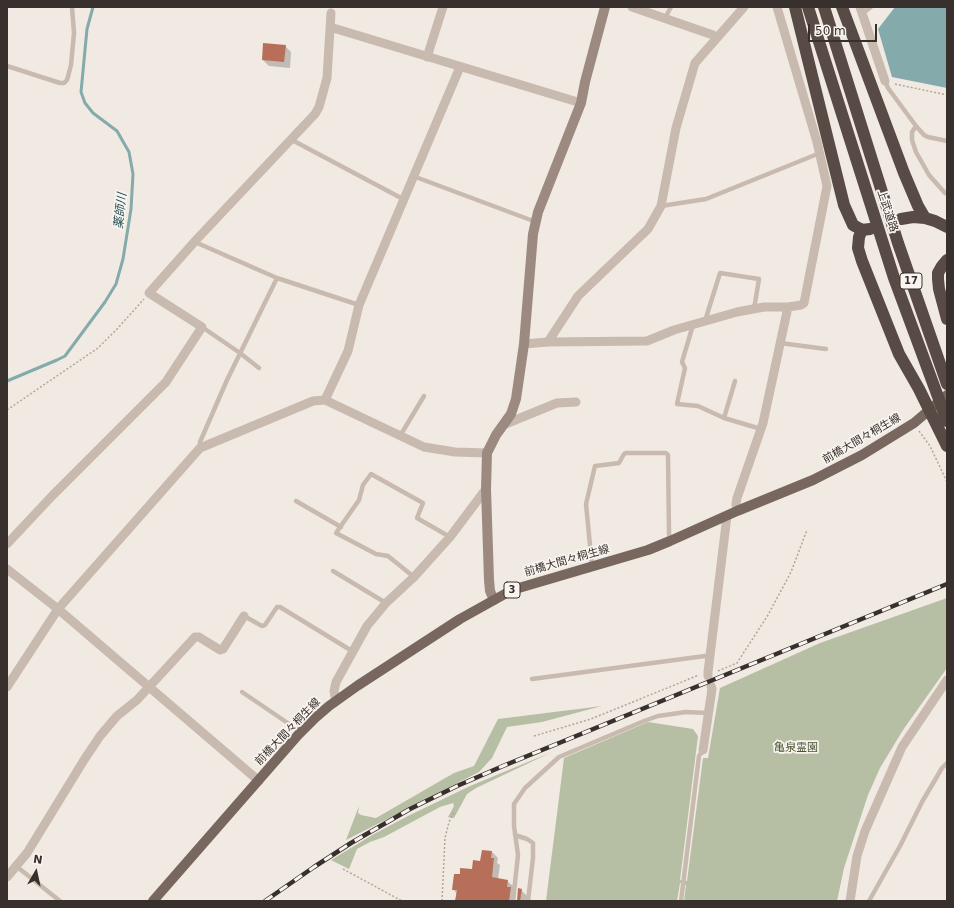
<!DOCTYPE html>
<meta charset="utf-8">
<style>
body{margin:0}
#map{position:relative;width:954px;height:908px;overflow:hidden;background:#f1eae2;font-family:"DejaVu Sans",sans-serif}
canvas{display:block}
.frame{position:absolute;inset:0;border:8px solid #38302c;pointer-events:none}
.north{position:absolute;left:16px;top:852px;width:40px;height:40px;-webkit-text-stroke:3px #f9f4ef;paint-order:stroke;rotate:9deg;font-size:11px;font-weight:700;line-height:16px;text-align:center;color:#38302c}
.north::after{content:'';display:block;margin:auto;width:14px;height:18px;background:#38302c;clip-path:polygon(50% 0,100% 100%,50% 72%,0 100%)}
.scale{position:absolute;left:808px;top:24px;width:69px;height:18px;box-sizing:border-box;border:2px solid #38302c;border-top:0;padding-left:5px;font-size:12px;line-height:14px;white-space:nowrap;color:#38302c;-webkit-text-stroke:3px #f9f4ef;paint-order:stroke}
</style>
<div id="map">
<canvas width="954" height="908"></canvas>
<div class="frame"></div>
<div class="north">N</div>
<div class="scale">50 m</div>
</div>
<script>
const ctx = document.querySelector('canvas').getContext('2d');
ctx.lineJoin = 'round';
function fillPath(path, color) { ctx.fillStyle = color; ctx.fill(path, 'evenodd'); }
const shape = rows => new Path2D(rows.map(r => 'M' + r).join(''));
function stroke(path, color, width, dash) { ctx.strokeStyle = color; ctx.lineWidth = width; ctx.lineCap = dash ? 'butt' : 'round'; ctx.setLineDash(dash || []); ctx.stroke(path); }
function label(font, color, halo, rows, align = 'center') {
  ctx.font = font + ' "DejaVu Sans","Noto Sans JP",sans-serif'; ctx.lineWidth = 3.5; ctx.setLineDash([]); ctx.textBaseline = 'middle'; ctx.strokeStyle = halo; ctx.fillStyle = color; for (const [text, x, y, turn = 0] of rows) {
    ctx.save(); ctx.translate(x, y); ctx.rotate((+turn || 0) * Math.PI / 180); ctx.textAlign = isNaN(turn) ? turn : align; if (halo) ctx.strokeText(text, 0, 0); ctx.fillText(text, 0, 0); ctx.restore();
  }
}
fillPath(shape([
 [947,598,947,668,903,730,880,768,868,795,844,868,837,901,684,901,686,885,680,883,677,901,546,901,564,758,648,722,693,729,698,736,680,880,687,881,703,758,708,758,720,688,820,643],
 [602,706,542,722,507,727,492,758,479,772,346,840,359,806,358,813,361,815,376,818,454,773,474,766,498,719],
 [552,752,476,788,467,794,454,818,448,817,454,806,453,803,440,807,384,837,370,842,357,849,349,869,331,860,374,834,408,816,470,786]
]), '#b6bfa4');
fillPath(shape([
 [895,7,947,7,947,88,892,77,878,29]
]), '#84aaab');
fillPath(shape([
 [285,46,291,52,290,68,269,66,263,60],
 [492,852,498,858,497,863,500,865,498,879,507,881,513,886,513,891,516,894,515,901,456,901,457,894,453,889,461,876,473,870],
 [521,890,527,896,526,901,517,901]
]), '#0003');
stroke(shape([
 [7,381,57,360,65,356,105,302,116,284,123,259,131,209,133,174,129,152,117,131,93,113,85,103,81,92,87,29,93,7]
]), '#84aaab', 3);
fillPath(shape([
 [263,43,286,45,284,62,262,60],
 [482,850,492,851,491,858,494,858,492,877,508,880,507,887,511,887,509,901,455,901,457,890,452,890,454,874,460,874,460,868,472,869,473,860,480,861],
 [518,888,522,889,520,901,517,901]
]), '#b86f59');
stroke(shape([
 [895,84,947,95],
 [7,410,98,348,118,328,144,299],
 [919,431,930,446,947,482],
 [718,671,737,663,768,615,791,572,807,530],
 [534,736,591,719,699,675],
 [343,869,402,901],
 [442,901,445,838,449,822,454,812]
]), '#b4a59a', 1.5, [2, 2]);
stroke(shape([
 [862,14,871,7],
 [665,18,671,7],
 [7,66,60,83,64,83,67,80,71,65,74,33,72,7],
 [885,81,888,88,916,126,924,135,928,137,947,141],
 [916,126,912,132,912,140,916,152,929,175,945,193],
 [292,140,403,199],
 [413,176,536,222],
 [661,206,706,199,820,153],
 [195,242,277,278,359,305],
 [705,321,720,273,759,279,754,309],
 [693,325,682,362,685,368,677,404,698,406,724,418,761,429],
 [202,327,240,353,259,368],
 [780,343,826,349],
 [724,418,735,381],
 [400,436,424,396],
 [200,448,200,442,227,380,277,278],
 [296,501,341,527],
 [592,566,586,504,595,466,619,463,624,454,626,453,666,453,668,455,669,533,670,541],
 [333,571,386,603],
 [414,577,388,556,376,554,336,533,359,500,363,485,371,474,423,503,417,518,450,537],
 [244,616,262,626,265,625,277,607,280,607,352,651],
 [532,679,705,656,710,657],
 [242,692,301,732],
 [515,835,527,839,533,843,533,858,528,901],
 [16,866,60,901],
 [513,901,518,855,514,826,514,804,525,788,559,757,644,721,658,716,686,712,708,713],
 [681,901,699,756,703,750],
 [869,901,900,846,922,802,942,768,947,763]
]), '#c8baaf', 4.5);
stroke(shape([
 [632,7,713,35,717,38],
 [860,7,885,81],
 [330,27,581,103],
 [427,57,443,7],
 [548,342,578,296,648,229,661,206,676,128,695,63,744,7],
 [524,344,548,342,647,341,674,330,737,312,764,307,788,307,801,305,804,303,827,186,817,142,777,7],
 [325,400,348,351,359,305,460,67],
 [503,425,557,403,576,402],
 [737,511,736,504,737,498,763,423,788,307],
 [7,544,52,496,166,382,202,327,149,293,197,239,315,114,319,107,327,78,331,13],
 [7,569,58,609,259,781],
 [708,676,708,672,727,516],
 [7,687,58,609,200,448,313,401,325,400,424,447,455,452,487,453],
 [336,701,334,691,336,682,367,626,386,603,414,577,450,537,486,489],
 [703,750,712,689,711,686],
 [7,877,27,853,84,760,100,736,117,716,137,700,195,637,199,637,220,650,223,649,244,616],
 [850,901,857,856,865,831,902,747,947,680]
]), '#c8baaf', 9);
stroke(shape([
 [494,600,490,591,489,580,486,489,487,453,496,435,511,414,516,399,524,344,533,234,538,212,581,103,585,82,605,7]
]), '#9c8a81', 10);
stroke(shape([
 [153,901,298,735,315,718,329,706,357,686,460,619,512,590,648,550,670,541,737,511,813,480,862,455,914,423,947,395]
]), '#78675f', 10);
stroke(shape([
 [795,7,844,205,853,225,862,230,870,229],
 [808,7,894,278,947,421],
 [824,7,898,243,947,384],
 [842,7,904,173,918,206,925,218],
 [901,219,913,217,925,218,935,221,947,227],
 [862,230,859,237,858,248,862,261,899,354,919,389,947,446],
 [947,260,942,266,938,273,938,279,939,289,947,319]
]), '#584a45', 12);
const rail = shape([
 [265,901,314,867,351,843,410,809,457,786,503,766,947,584]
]);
stroke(rail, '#38302c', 4.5);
stroke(rail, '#f9f4ef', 3, [9]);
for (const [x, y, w] of [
 [911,281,22],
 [512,590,16]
]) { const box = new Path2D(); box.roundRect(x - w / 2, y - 8, w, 16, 3); ctx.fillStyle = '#f9f4ef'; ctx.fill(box); stroke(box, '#38302c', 1); }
label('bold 10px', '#38302c', null, [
 ["17",911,281],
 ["3",512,590]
]);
label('11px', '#38302c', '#f9f4ef', [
 ["上武道路",887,211,72],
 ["前橋大間々桐生線",862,439,-30],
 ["前橋大間々桐生線",567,561,-16],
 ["前橋大間々桐生線",288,732,-46]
]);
label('11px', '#485433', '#f9f4ef', [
 ["亀泉霊園",796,748]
]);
label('italic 12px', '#265355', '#f9f4ef', [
 ["薬師川",121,211,-84]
]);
</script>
